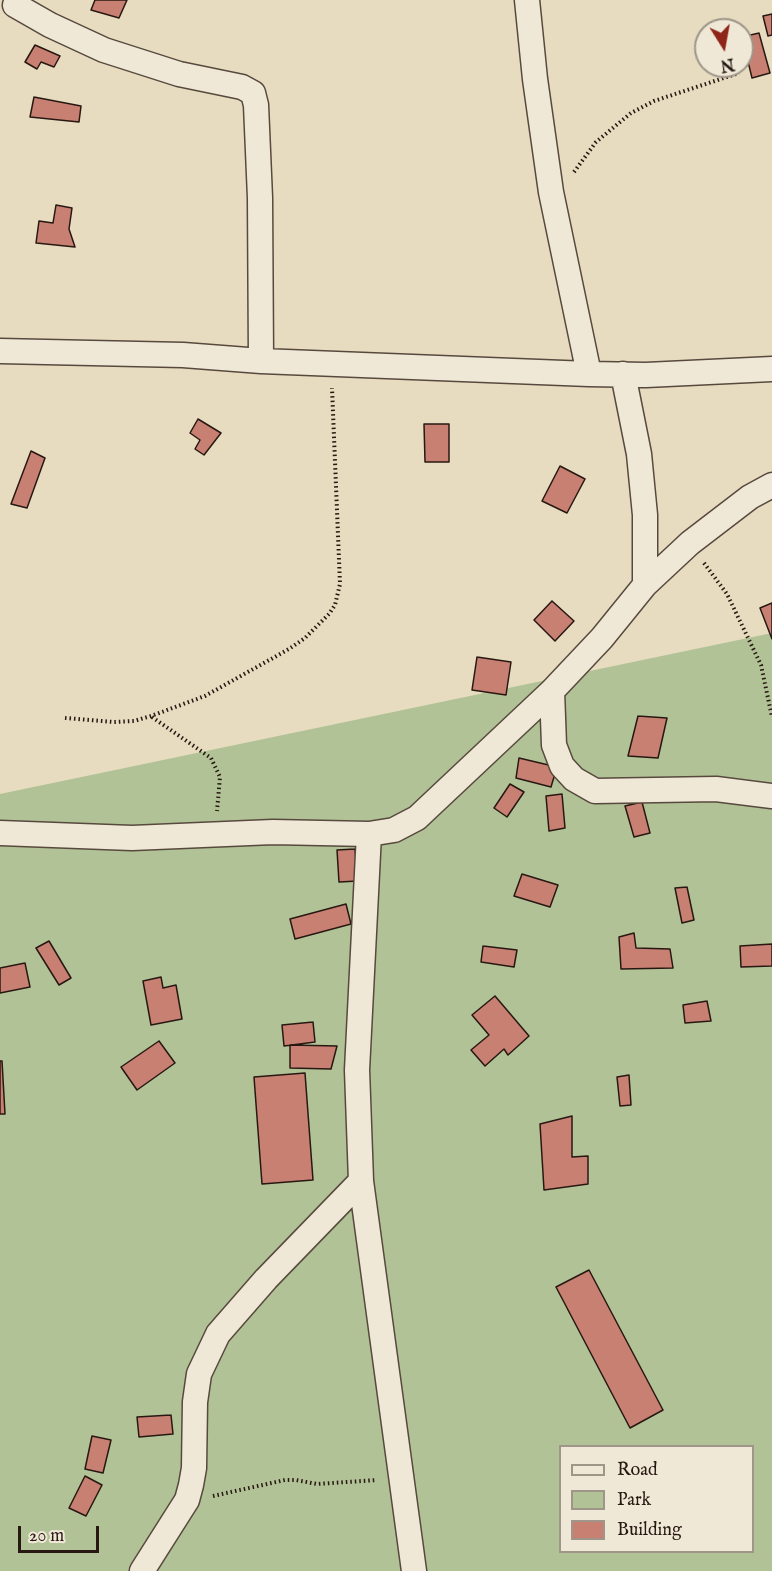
<!DOCTYPE html>
<style>
body{margin:0}
#map{position:relative;width:772px;height:1571px;overflow:hidden;background:#e7dcc0;font-family:"IM FELL English",serif}
canvas{display:block}
.legend{position:absolute;left:559px;top:1445px;width:195px;height:108px;box-sizing:border-box;background:#efe8d6;border:2px solid #9f9588;margin:0;padding:8px 10px;list-style:none;font-size:18px;color:#281812}
.legend li{display:flex;align-items:center;gap:12px;height:30px}
.legend b{width:30px;border:2px solid #9f9588}
.north{position:absolute;left:694px;top:18px;width:60px;height:60px;box-sizing:border-box;background:#efe8d6;border:2px solid #9f9588;border-radius:50%;rotate:169deg;font-size:16px;font-weight:700;line-height:24px;text-align:center;color:#281812}
.north::after{content:'';display:block;margin:auto;width:21px;height:27px;background:#8f2418;clip-path:polygon(50% 0,100% 100%,50% 72%,0 100%)}
.scale{position:absolute;left:18px;top:1526px;width:81px;height:27px;box-sizing:border-box;border:3px solid #281812;border-top:0;padding-left:8px;font-size:18px;line-height:21px;white-space:nowrap;color:#281812;-webkit-text-stroke:4px #efe8d6;paint-order:stroke}
</style>
<div id="map">
<canvas width="772" height="1571"></canvas>
<ul class="legend">
<li><b style="height:8px;background:#efe8d6"></b>Road</li>
<li><b style="height:16px;background:#b1c296"></b>Park</li>
<li><b style="height:16px;background:#c88073"></b>Building</li>
</ul>
<div class="north">N</div>
<div class="scale">20 m</div>
</div>
<script>
const ctx = document.querySelector('canvas').getContext('2d');
ctx.lineJoin = 'round';
function fillPath(path, color) { ctx.fillStyle = color; ctx.fill(path, 'evenodd'); }
const shape = rows => new Path2D(rows.map(r => 'M' + r).join(''));
function stroke(path, color, width, dash) { ctx.strokeStyle = color; ctx.lineWidth = width; ctx.lineCap = dash ? 'butt' : 'round'; ctx.setLineDash(dash || []); ctx.stroke(path); }
fillPath(shape([
 [772,633,772,1571,0,1571,0,794],
 [560,1446,752,1446,752,1552,560,1552]
]), '#b1c296');
const building = shape([
 [95,0,127,0,119,18,91,10,95,0],
 [772,14,772,35,768,36,763,16,772,14],
 [759,33,770,73,752,78,742,37,759,33],
 [35,45,60,56,54,67,41,62,37,69,25,62,35,45],
 [34,97,81,106,79,122,30,117,34,97],
 [56,205,72,208,69,229,75,247,36,243,39,221,53,223,56,205],
 [198,419,221,433,204,455,195,449,200,440,190,433,198,419],
 [424,424,449,424,449,462,425,462,424,424],
 [31,451,45,458,27,508,11,504,31,451],
 [560,466,585,479,567,513,542,501,560,466],
 [552,601,574,621,555,641,534,620,552,601],
 [772,603,772,639,760,608,772,603],
 [477,657,511,662,506,695,472,690,477,657],
 [638,716,667,718,658,758,628,756,638,716],
 [519,758,557,767,551,787,516,778,519,758],
 [510,784,524,792,507,817,494,808,510,784],
 [562,794,565,828,549,831,546,796,562,794],
 [642,802,650,833,634,837,625,806,642,802],
 [355,849,358,881,339,882,337,850,355,849],
 [522,874,558,885,550,907,514,896,522,874],
 [687,887,694,920,682,923,675,888,687,887],
 [346,904,351,924,295,939,290,919,346,904],
 [634,933,636,948,670,949,673,968,621,969,619,937,634,933],
 [49,941,71,978,59,985,36,948,49,941],
 [772,944,772,966,741,967,740,946,772,944],
 [483,946,517,950,514,967,481,962,483,946],
 [25,963,30,987,0,993,0,968,25,963],
 [161,977,163,988,176,985,182,1019,151,1025,143,981,161,977],
 [495,996,529,1036,508,1055,504,1049,485,1066,471,1050,489,1035,472,1015,495,996],
 [707,1001,711,1021,685,1023,683,1005,707,1001],
 [313,1022,315,1042,284,1046,282,1025,313,1022],
 [159,1041,175,1063,137,1090,121,1067,159,1041],
 [290,1045,337,1046,331,1069,290,1068,290,1045],
 [0,1061,2,1061,5,1114,0,1114,0,1061],
 [305,1073,313,1180,262,1184,254,1077,305,1073],
 [629,1075,631,1105,620,1106,617,1077,629,1075],
 [572,1116,572,1157,588,1156,588,1184,544,1190,540,1124,572,1116],
 [589,1270,663,1410,630,1428,556,1287,589,1270],
 [171,1415,173,1434,139,1437,137,1417,171,1415],
 [92,1436,111,1440,103,1473,85,1469,92,1436],
 [85,1476,102,1485,86,1516,69,1508,85,1476]
]);
fillPath(building, '#c88073');
stroke(building, '#281812', 1.5);
const street = shape([
 [527,0,535,79,551,192,589,374],
 [15,5,50,25,104,50,179,74,242,87,253,93,256,105,260,198,261,361],
 [0,351,183,355,261,361,589,374,646,375,772,369],
 [623,374,639,454,645,515,645,585],
 [552,691,554,745,562,766,574,779,595,791,716,789,772,796],
 [0,833,132,838,273,832,369,834,394,830,417,818,552,691,602,638,645,585,690,543,750,497,772,485],
 [369,834,357,1070,361,1181,414,1571],
 [142,1571,187,1500,191,1485,194,1468,195,1402,199,1374,218,1334,266,1279,361,1181]
]);
stroke(street, '#58493e', 27);
stroke(shape([
 [574,172,596,142,631,113,654,101,739,73],
 [704,563,727,594,761,665,772,717],
 [152,717,211,758,220,777,217,811],
 [65,718,114,722,134,721,151,716,205,696,289,649,305,638,329,614,335,605,340,584,332,388],
 [213,1496,285,1480,296,1480,317,1484,377,1480]
]), '#281812', 4, [1.5, 3]);
stroke(street, '#efe8d6', 24);
</script>
